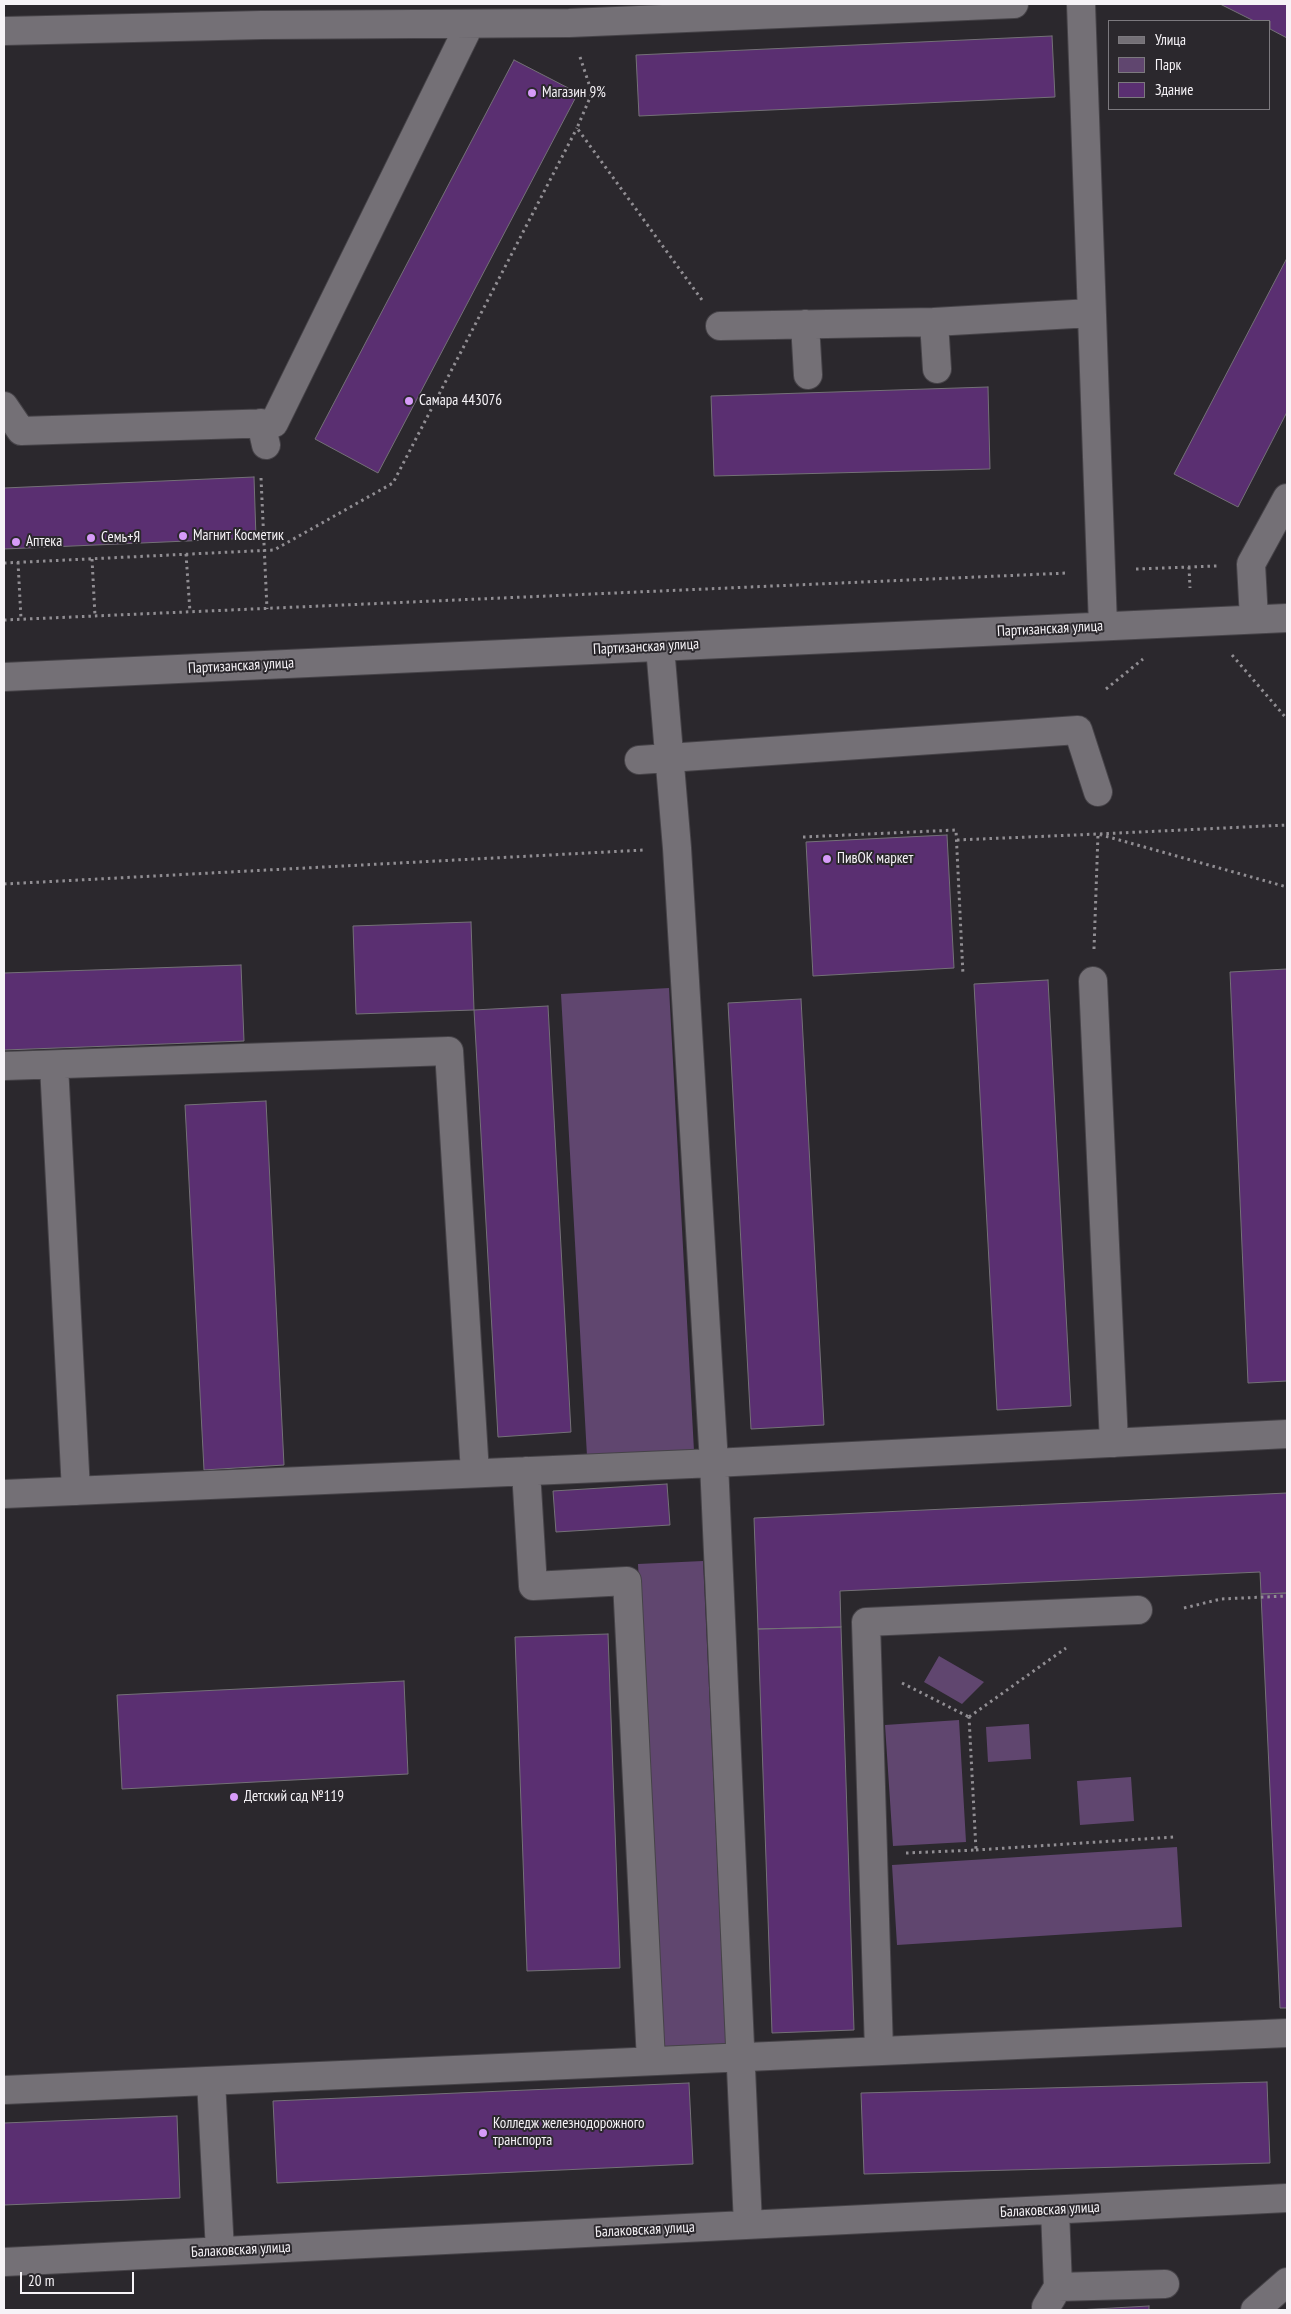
<!DOCTYPE html>
<meta charset="utf-8">
<style>
body{margin:0}
#map{position:relative;width:1291px;height:2314px;overflow:hidden;background:#2b282d;font-family:"PT Sans Narrow",sans-serif}
canvas{display:block}
.frame{position:absolute;inset:0;border:5px solid #f6f3f7;pointer-events:none}
.legend{position:absolute;left:1108px;top:20px;width:162px;height:90px;box-sizing:border-box;background:#2b282d;border:1px solid #7c797e;margin:0;padding:6px 9px;list-style:none;font-size:15px;color:#f6f3f7}
.legend li{display:flex;align-items:center;gap:10px;height:25px}
.legend b{width:25px;border:1px solid #7c797e}
.scale{position:absolute;left:20px;top:2272px;width:114px;height:22px;box-sizing:border-box;border:2px solid #f6f3f7;border-top:0;padding-left:6px;font-size:15px;line-height:18px;white-space:nowrap;color:#f6f3f7;-webkit-text-stroke:4px #2b282d;paint-order:stroke}
</style>
<div id="map">
<canvas width="1291" height="2314"></canvas>
<div class="frame"></div>
<ul class="legend">
<li><b style="height:6px;background:#747076"></b>Улица</li>
<li><b style="height:14px;background:#60466f"></b>Парк</li>
<li><b style="height:14px;background:#5a2f71"></b>Здание</li>
</ul>
<div class="scale">20 m</div>
</div>
<script>
const ctx = document.querySelector('canvas').getContext('2d');
ctx.lineJoin = 'round';
function fillPath(path, color) { ctx.fillStyle = color; ctx.fill(path, 'evenodd'); }
const shape = rows => new Path2D(rows.map(r => 'M' + r).join(''));
function stroke(path, color, width, dash) { ctx.strokeStyle = color; ctx.lineWidth = width; ctx.lineCap = dash ? 'butt' : 'round'; ctx.setLineDash(dash || []); ctx.stroke(path); }
function label(font, color, halo, rows, align = 'center') {
  ctx.font = font + ' "PT Sans Narrow",sans-serif'; ctx.lineWidth = 4; ctx.setLineDash([]); ctx.textBaseline = 'middle'; ctx.strokeStyle = halo; ctx.fillStyle = color; for (const [text, x, y, turn = 0] of rows) {
    ctx.save(); ctx.translate(x, y); ctx.rotate((+turn || 0) * Math.PI / 180); ctx.textAlign = isNaN(turn) ? turn : align; if (halo) ctx.strokeText(text, 0, 0); ctx.fillText(text, 0, 0); ctx.restore();
  }
}
fillPath(shape([
 [669,988,694,1451,587,1456,561,994],
 [703,1561,726,2047,662,2050,638,1564],
 [939,1656,984,1682,962,1704,924,1682],
 [959,1720,966,1842,893,1846,885,1725],
 [1029,1724,1031,1759,988,1762,986,1727],
 [1131,1777,1134,1821,1080,1825,1077,1781],
 [1177,1847,1182,1927,897,1945,892,1865]
]), '#60466f');
const building = shape([
 [1220,4,1287,4,1287,38,1270,29,1270,21,1254,21,1220,4],
 [1052,36,1055,97,639,116,636,55,1052,36],
 [514,60,578,93,378,473,315,439,514,60],
 [1287,258,1287,412,1238,507,1174,474,1287,258],
 [988,387,990,469,714,476,711,396,988,387],
 [254,477,256,538,4,549,4,488,254,477],
 [947,835,954,968,813,976,806,842,947,835],
 [471,922,474,1010,356,1014,353,926,471,922],
 [241,965,244,1041,4,1050,4,973,241,965],
 [1287,969,1287,1381,1248,1383,1230,972,1287,969],
 [1048,980,1071,1406,997,1410,974,984,1048,980],
 [801,999,824,1425,751,1429,728,1003,801,999],
 [548,1006,571,1432,498,1437,474,1010,548,1006],
 [266,1101,284,1465,204,1470,185,1105,266,1101],
 [667,1484,670,1525,556,1532,553,1491,667,1484],
 [1287,1493,1287,1593,1261,1594,1260,1572,840,1591,841,1627,758,1629,754,1518,1287,1493],
 [1287,1593,1287,2008,1280,2008,1261,1594,1287,1593],
 [841,1627,854,2030,772,2033,758,1629,841,1627],
 [608,1634,620,1968,527,1971,515,1637,608,1634],
 [404,1681,408,1774,122,1789,117,1695,404,1681],
 [1267,2082,1270,2163,864,2174,861,2093,1267,2082],
 [689,2083,693,2164,277,2183,273,2101,689,2083],
 [177,2116,180,2198,4,2205,4,2123,177,2116],
 [1149,2306,1149,2310,1077,2310,1149,2306]
]);
fillPath(building, '#5a2f71');
stroke(building, '#747177', 1);
const minor = shape([
 [1081,4,1103,626],
 [4,31,262,25,569,23,1014,4],
 [934,322,937,369],
 [805,324,808,375],
 [720,326,934,322,1091,313],
 [4,406,21,431,274,423,470,24],
 [261,423,266,445],
 [1254,619,1251,564,1287,498],
 [660,647,677,848,714,1463,1287,1434],
 [4,677,1287,618],
 [639,760,1078,730,1098,792],
 [1093,981,1114,1443],
 [54,1065,76,1491],
 [4,1066,449,1051,475,1473],
 [526,1471,533,1586,627,1581,651,2061],
 [4,1494,714,1463,748,2225],
 [879,2051,866,1622,1138,1610],
 [211,2081,220,2251],
 [4,2090,1287,2033],
 [1055,2210,1058,2287,1165,2284],
 [4,2262,1287,2198],
 [1046,2307,1058,2287],
 [1255,2310,1287,2282]
]);
stroke(minor, '#464348', 30);
stroke(shape([
 [580,57,592,93,577,128,702,300],
 [261,478,267,609],
 [186,554,190,612],
 [92,559,95,616],
 [18,562,21,619],
 [4,563,274,550,393,483,577,128],
 [1189,567,1190,588],
 [1136,569,1217,566],
 [4,620,1067,573],
 [1232,655,1287,719],
 [1106,689,1143,659],
 [803,837,956,830,963,975],
 [957,840,1098,834,1287,887],
 [4,884,644,850],
 [1094,949,1098,834,1287,825],
 [1184,1608,1221,1599,1287,1596],
 [902,1683,969,1717],
 [969,1717,1066,1648],
 [976,1850,1174,1837],
 [906,1853,976,1850,969,1717]
]), '#918e93', 3, [2.5, 4]);
stroke(minor, '#747076', 28);
for (const [x, y, r, color] of [
 [532,93,5,"#d79bf9"],
 [409,401,5,"#d79bf9"],
 [183,536,5,"#d79bf9"],
 [91,538,5,"#d79bf9"],
 [16,542,5,"#d79bf9"],
 [827,859,5,"#d79bf9"],
 [234,1797,5,"#d79bf9"],
 [483,2133,5,"#d79bf9"]
]) { const dot = new Path2D(); dot.arc(x, y, r, 0, 2 * Math.PI); ctx.fillStyle = color; ctx.fill(dot); stroke(dot, '#2b282d', 2); }
label('15px', '#f6f3f7', '#2b282d', [
 ["Магазин 9%",542,93],
 ["Самара 443076",419,401],
 ["Магнит Косметик",193,536],
 ["Семь+Я",101,538],
 ["Аптека",26,542],
 ["ПивОК маркет",837,859],
 ["Детский сад №119",244,1797],
 ["Колледж железнодорожного",493,2124],
 ["транспорта",493,2141]
], 'left');
label('15px', '#f6f3f7', '#2b282d', [
 ["Партизанская улица",1050,629,-3],
 ["Партизанская улица",646,647,-3],
 ["Партизанская улица",241,666,-3],
 ["Балаковская улица",1050,2210,-3],
 ["Балаковская улица",645,2230,-3],
 ["Балаковская улица",241,2250,-3]
]);
</script>
